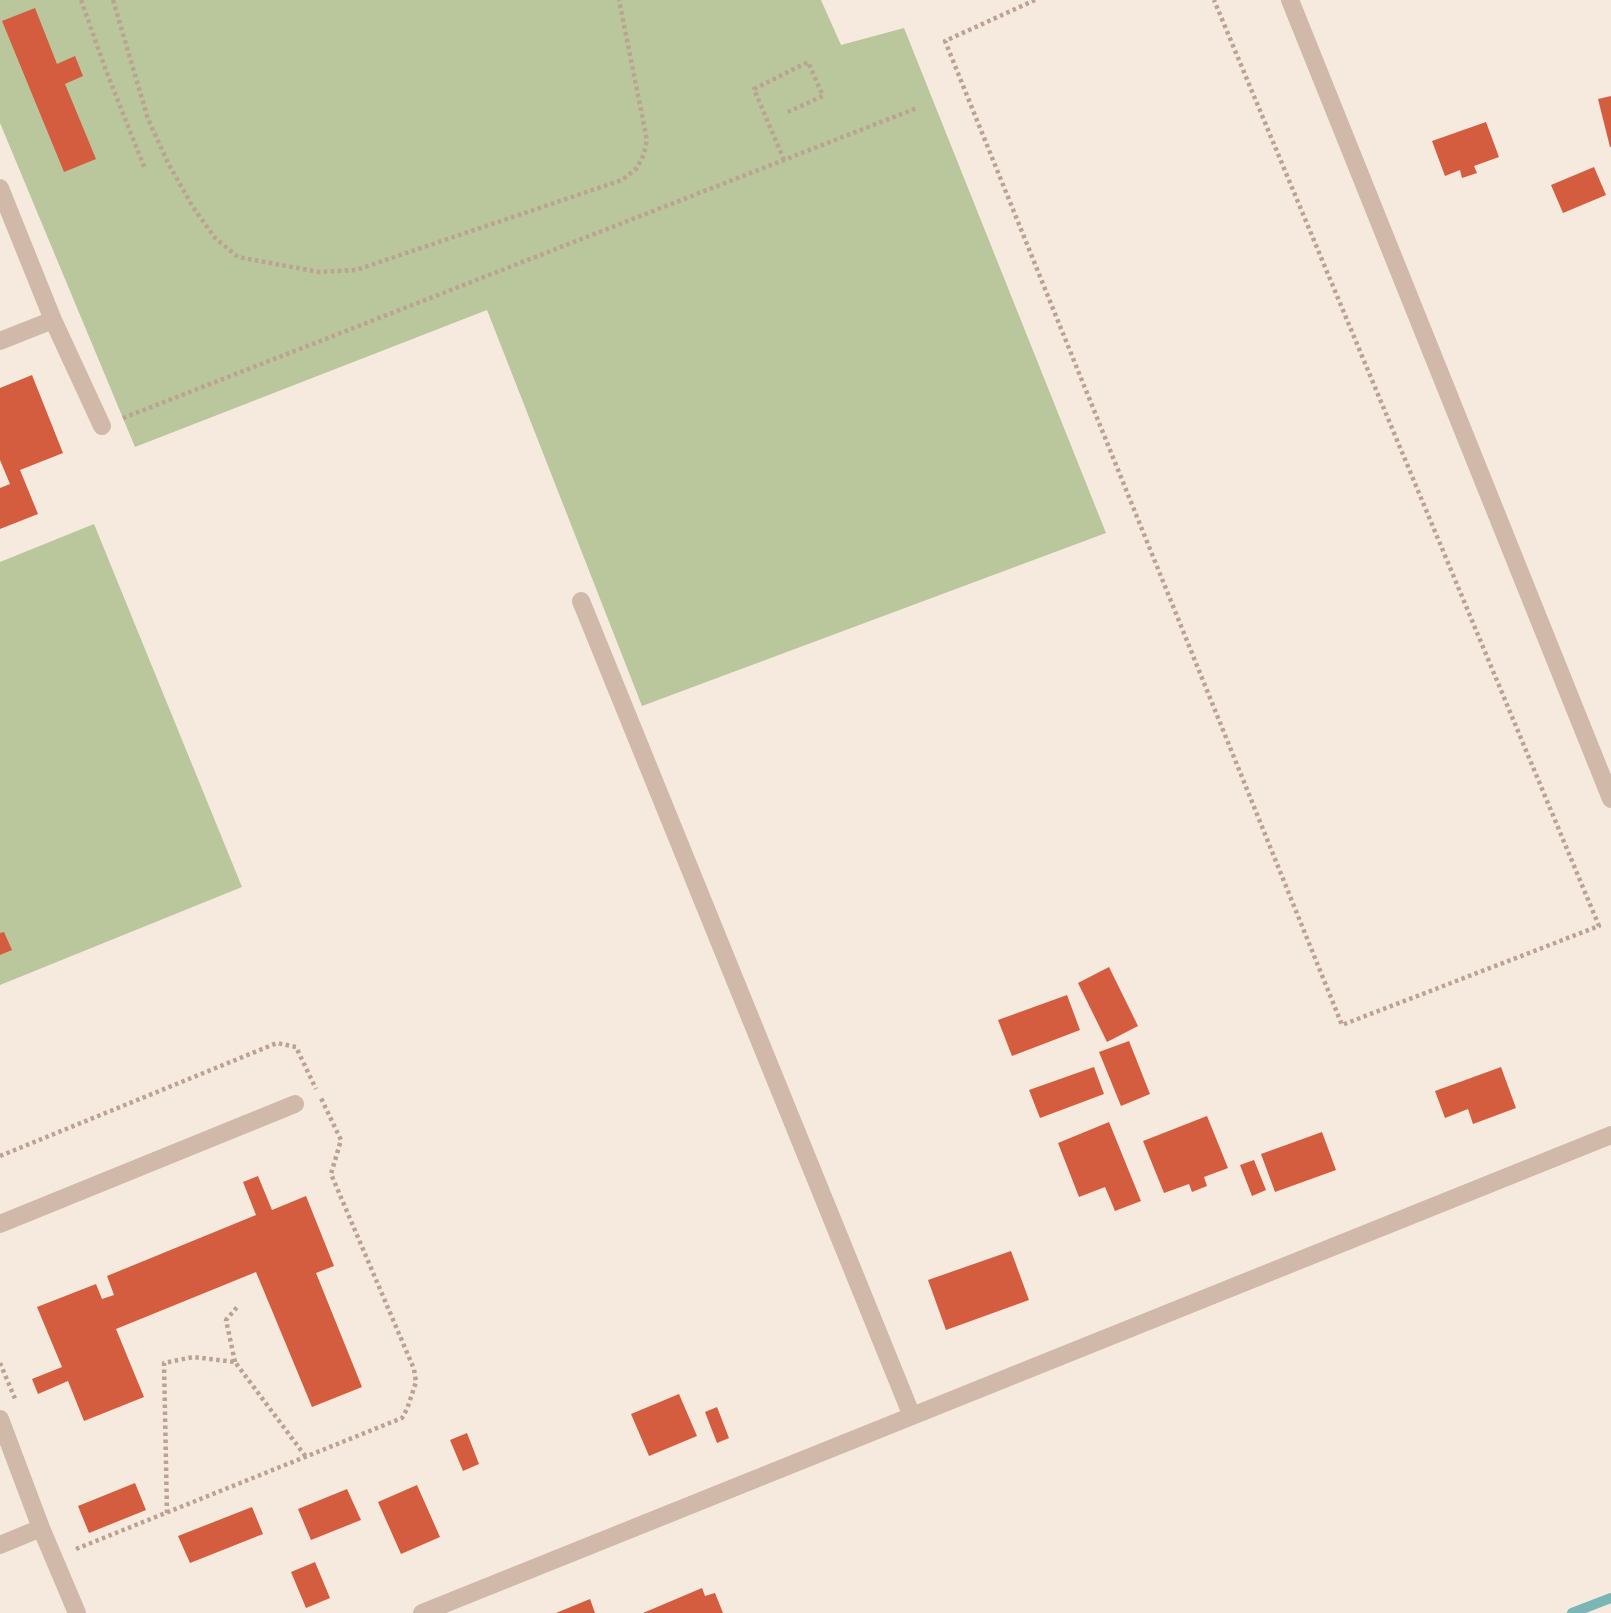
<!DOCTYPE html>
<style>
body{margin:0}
canvas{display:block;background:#f6eadf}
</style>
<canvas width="1611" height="1613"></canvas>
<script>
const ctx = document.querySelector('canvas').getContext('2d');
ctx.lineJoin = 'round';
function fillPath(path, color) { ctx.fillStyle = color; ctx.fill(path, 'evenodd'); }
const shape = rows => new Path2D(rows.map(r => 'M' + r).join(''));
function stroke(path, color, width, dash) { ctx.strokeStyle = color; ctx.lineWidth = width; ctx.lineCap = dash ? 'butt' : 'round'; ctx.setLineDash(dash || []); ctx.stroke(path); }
fillPath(shape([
 [0,0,821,0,841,45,904,28,1106,533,642,706,487,310,135,447,0,123],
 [94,524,242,887,0,985,0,562]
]), '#bac79c');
stroke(shape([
 [1572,1613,1611,1598]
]), '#7ab6b6', 10);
fillPath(shape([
 [35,8,57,64,75,56,83,76,65,84,96,159,64,172,2,21],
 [1611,96,1611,147,1610,147,1598,99],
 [1486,122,1499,157,1474,166,1477,173,1462,178,1460,170,1445,176,1432,141],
 [1594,167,1606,195,1563,213,1551,185],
 [32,375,63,453,20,470,38,514,0,529,0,488,10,484,0,460,0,388],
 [4,932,12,950,0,955,0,933],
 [1109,967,1138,1026,1107,1042,1078,983],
 [1067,995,1080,1030,1012,1056,998,1020],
 [1129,1041,1150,1094,1121,1106,1099,1052],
 [1094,1067,1104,1094,1040,1118,1029,1090],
 [1501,1067,1516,1108,1473,1124,1468,1109,1445,1118,1435,1091],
 [1207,1116,1228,1168,1204,1177,1207,1186,1192,1192,1189,1184,1164,1193,1143,1141],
 [1109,1122,1141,1201,1115,1211,1105,1187,1079,1197,1058,1143],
 [1322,1132,1336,1170,1275,1192,1261,1154],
 [1254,1160,1266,1190,1252,1196,1240,1165],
 [258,1176,272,1210,306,1196,334,1266,316,1273,362,1387,312,1407,256,1272,116,1329,144,1397,84,1421,68,1381,38,1394,32,1379,62,1367,37,1307,96,1284,102,1299,114,1295,107,1276,256,1215,243,1182],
 [1011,1251,1029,1300,946,1330,928,1280],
 [679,1394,697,1436,649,1456,631,1414],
 [717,1407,729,1438,717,1443,705,1412],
 [467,1433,479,1464,463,1471,450,1440],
 [135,1483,146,1510,89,1533,78,1506],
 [417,1485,440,1537,401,1554,378,1502],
 [347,1489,361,1520,311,1540,298,1509],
 [252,1507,263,1534,190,1563,178,1536],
 [315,1562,330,1598,306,1608,291,1572],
 [702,1588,705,1596,715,1593,723,1613,643,1613],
 [590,1599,595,1613,556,1613]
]), '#d45c3f');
stroke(shape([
 [81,0,105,68,145,169],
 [113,0,148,119,168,163,193,207,215,238,238,257,319,272,356,270,622,180,637,168,644,154,647,140,619,0],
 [1035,0,945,41,1342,1025,1599,926,1214,0],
 [784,160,754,89,808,62,823,96,788,112],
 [123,418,917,108],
 [0,1156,277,1043,296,1047,316,1089],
 [235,1362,226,1320,238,1306],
 [0,1363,16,1401],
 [167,1513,164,1363,193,1357,235,1362,306,1457],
 [76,1549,402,1418,407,1409,416,1382,414,1369,331,1174,341,1140,320,1096]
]), '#bca292', 4.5, [3.5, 3.5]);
stroke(shape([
 [0,1224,295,1104]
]), '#d0b9a8', 18);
stroke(shape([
 [1290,0,1611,799],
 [0,188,53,320,102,426],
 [0,341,53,320],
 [581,601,912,1416],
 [0,1419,41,1528,77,1613],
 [0,1545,41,1528],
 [422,1613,1611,1135]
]), '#d0b9a8', 18);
</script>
